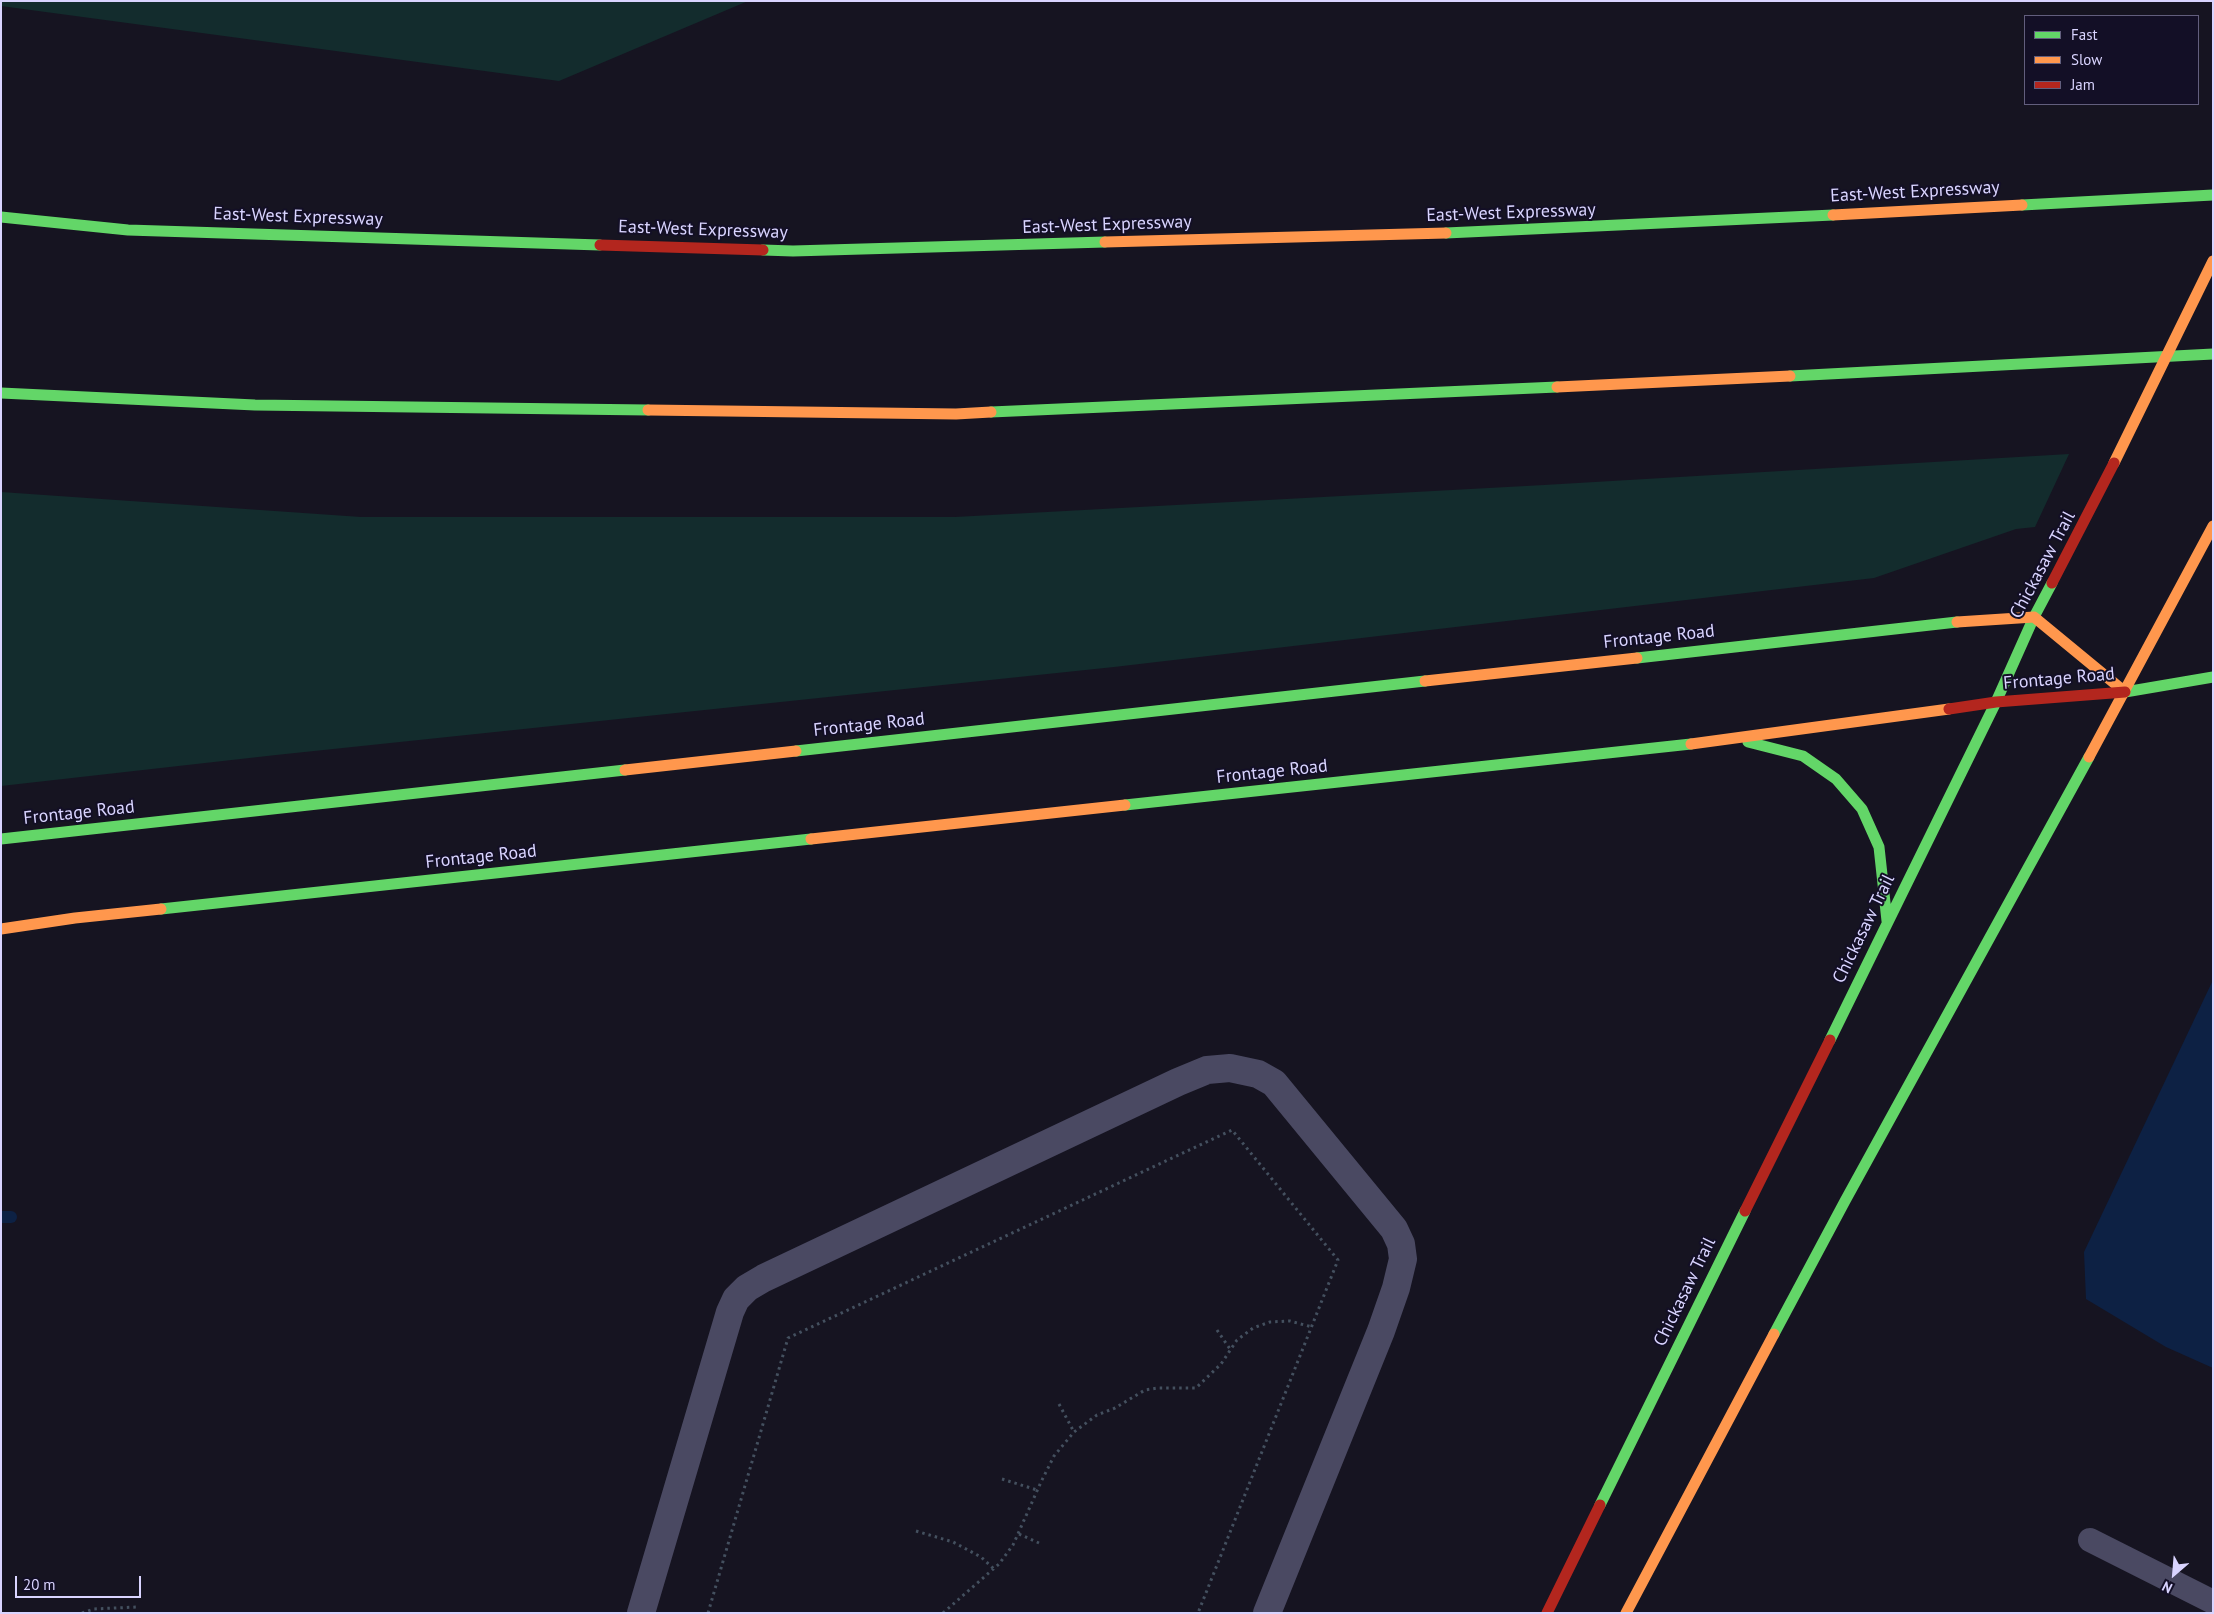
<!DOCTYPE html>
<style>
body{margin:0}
#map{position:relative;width:2214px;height:1614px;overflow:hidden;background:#161421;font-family:"PT Sans",sans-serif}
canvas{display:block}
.frame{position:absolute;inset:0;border:2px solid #d9d4ff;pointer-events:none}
.legend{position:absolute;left:2024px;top:15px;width:175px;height:90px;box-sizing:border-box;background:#130f26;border:1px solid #625e7d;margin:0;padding:6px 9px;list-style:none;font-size:15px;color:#d9d4ff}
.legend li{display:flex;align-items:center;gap:10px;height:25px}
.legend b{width:25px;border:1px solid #625e7d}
.north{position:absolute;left:2149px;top:1549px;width:50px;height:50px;-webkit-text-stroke:4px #130f26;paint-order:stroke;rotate:207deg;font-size:14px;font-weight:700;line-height:20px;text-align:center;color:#d9d4ff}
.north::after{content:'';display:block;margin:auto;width:18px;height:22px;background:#d9d4ff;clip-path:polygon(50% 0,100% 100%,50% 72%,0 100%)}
.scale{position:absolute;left:15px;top:1576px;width:126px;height:22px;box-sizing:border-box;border:2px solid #d9d4ff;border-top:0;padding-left:6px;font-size:15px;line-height:18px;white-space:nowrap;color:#d9d4ff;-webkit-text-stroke:4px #130f26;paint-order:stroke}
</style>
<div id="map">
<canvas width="2214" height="1614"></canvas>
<div class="frame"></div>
<ul class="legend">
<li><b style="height:6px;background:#63d668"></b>Fast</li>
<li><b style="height:6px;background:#ff974d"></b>Slow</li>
<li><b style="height:6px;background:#b3261e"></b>Jam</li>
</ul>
<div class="north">N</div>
<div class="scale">20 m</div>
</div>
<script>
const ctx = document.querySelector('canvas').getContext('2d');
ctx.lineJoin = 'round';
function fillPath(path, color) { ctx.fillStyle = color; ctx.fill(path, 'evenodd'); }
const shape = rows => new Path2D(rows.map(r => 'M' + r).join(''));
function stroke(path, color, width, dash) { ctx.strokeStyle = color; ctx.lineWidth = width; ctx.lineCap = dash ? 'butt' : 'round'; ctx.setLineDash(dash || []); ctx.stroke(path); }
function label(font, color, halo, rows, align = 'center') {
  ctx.font = font + ' "PT Sans",sans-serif'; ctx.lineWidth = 4; ctx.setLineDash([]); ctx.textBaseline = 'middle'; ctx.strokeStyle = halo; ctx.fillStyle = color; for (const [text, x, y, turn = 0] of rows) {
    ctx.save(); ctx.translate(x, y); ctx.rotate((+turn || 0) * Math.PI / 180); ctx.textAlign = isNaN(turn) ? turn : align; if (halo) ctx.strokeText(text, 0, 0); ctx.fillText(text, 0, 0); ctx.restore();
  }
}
fillPath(shape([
 [1,1,748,1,559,81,1,6],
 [2069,454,2035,527,2016,529,1874,578,1114,667,276,755,1,786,1,492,361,517,955,517,1544,485]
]), '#132c2d');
fillPath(shape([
 [2213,980,2213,1368,2166,1347,2086,1299,2084,1252]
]), '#0d2144');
stroke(shape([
 [1,1217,11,1217]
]), '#0d2144', 12);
stroke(shape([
 [1217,1330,1230,1349],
 [1059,1404,1074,1432],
 [1002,1479,1037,1490],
 [916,1531,953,1542,981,1557,994,1569],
 [1019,1534,1039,1543],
 [82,1613,94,1609,136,1607],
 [708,1613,788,1338,1232,1130,1338,1260,1198,1613],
 [943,1613,999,1564,1013,1545,1041,1482,1054,1456,1074,1432,1097,1415,1115,1408,1145,1390,1158,1388,1196,1388,1221,1364,1237,1340,1253,1328,1270,1322,1290,1321,1312,1327]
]), '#44505f', 3, [2.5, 4]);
stroke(shape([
 [2090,1540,2213,1602]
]), '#4a4962', 24);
stroke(shape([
 [641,1613,730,1312,736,1299,747,1288,764,1278,1178,1082,1207,1070,1230,1068,1258,1074,1274,1083,1394,1229,1401,1244,1403,1259,1396,1288,1381,1331,1267,1613]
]), '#4a4962', 28);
stroke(shape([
 [2022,205,2213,195],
 [1,217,128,230,600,245],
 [1446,233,1833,215],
 [763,250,793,251,1105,242],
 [1790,376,2213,354],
 [1,393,255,405,648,410],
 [991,412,1557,387],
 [1637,658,1957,622],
 [2125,692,2213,677],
 [1748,742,1803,756,1836,779,1862,809,1879,847,1887,921],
 [796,751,1425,681],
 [1125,805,1691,744],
 [1,839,625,770],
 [161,909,811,839],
 [1830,1040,1996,702,2034,617,2052,583],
 [1774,1334,1845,1201,2089,757],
 [1600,1505,1745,1211]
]), '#63d668', 11);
stroke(shape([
 [1833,215,2022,205],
 [1105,242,1446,233],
 [1557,387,1790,376],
 [648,410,956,414,991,412],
 [2114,463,2213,261],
 [1957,622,2034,617,2125,692],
 [1425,681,1637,658],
 [1691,744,1949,709],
 [2089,757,2213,526],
 [625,770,796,751],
 [811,839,1125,805],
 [1,929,75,918,161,909],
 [1626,1613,1774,1334]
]), '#ff974d', 11);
stroke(shape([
 [600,245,763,250],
 [2052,583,2114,463],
 [1949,709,1996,702,2125,692],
 [1745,1211,1830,1040],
 [1547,1613,1600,1505]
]), '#b3261e', 11);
label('18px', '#d9d4ff', '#130f26', [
 ["East-West Expressway",1915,192,-3],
 ["East-West Expressway",1511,213,-2],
 ["East-West Expressway",298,217,2],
 ["East-West Expressway",1107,225,-2],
 ["East-West Expressway",703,230,2],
 ["Chickasaw Trail",2043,565,-62],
 ["Frontage Road",1659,637,-6],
 ["Frontage Road",2059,679,-5],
 ["Frontage Road",869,725,-6],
 ["Frontage Road",1272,772,-6],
 ["Frontage Road",79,813,-6],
 ["Frontage Road",481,857,-6],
 ["Chickasaw Trail",1864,929,-64],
 ["Chickasaw Trail",1685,1292,-64]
]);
</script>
